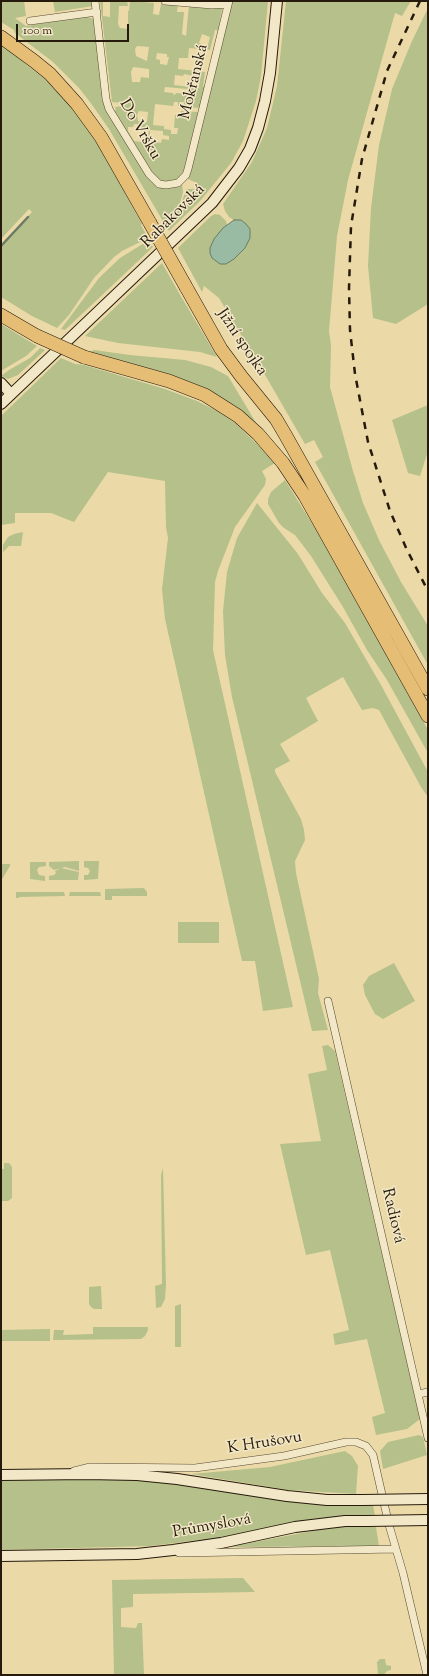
<!DOCTYPE html>
<meta charset="utf-8">
<style>
body{margin:0}
#map{position:relative;width:429px;height:1676px;overflow:hidden;background:#ebdaa8;font-family:"Sorts Mill Goudy",serif}
canvas{display:block}
.frame{position:absolute;inset:0;border:2px solid #261a0c;pointer-events:none}
.scale{position:absolute;left:16px;top:24px;width:113px;height:18px;box-sizing:border-box;border:2px solid #261a0c;border-top:0;padding-left:5px;font-size:12px;line-height:14px;white-space:nowrap;color:#261a0c;-webkit-text-stroke:3px #f2e7c6;paint-order:stroke}
</style>
<div id="map">
<canvas width="429" height="1676"></canvas>
<div class="frame"></div>
<div class="scale">100 m</div>
</div>
<script>
const ctx = document.querySelector('canvas').getContext('2d');
ctx.lineJoin = 'round';
function fillPath(path, color) { ctx.fillStyle = color; ctx.fill(path, 'evenodd'); }
const shape = rows => new Path2D(rows.map(r => 'M' + r).join(''));
function stroke(path, color, width, dash) { ctx.strokeStyle = color; ctx.lineWidth = width; ctx.lineCap = dash ? 'butt' : 'round'; ctx.setLineDash(dash || []); ctx.stroke(path); }
function label(font, color, halo, rows, align = 'center') {
  ctx.font = font + ' "Sorts Mill Goudy",serif'; ctx.lineWidth = 3; ctx.setLineDash([]); ctx.textBaseline = 'middle'; ctx.strokeStyle = halo; ctx.fillStyle = color; for (const [text, x, y, turn = 0] of rows) {
    ctx.save(); ctx.translate(x, y); ctx.rotate((+turn || 0) * Math.PI / 180); ctx.textAlign = isNaN(turn) ? turn : align; if (halo) ctx.strokeText(text, 0, 0); ctx.fillText(text, 0, 0); ctx.restore();
  }
}
fillPath(shape([
 [1,1,24,1,26,16,15,18,26,26,85,16,94,19,108,113,152,183,169,188,182,184,183,192,180,203,171,216,164,223,109,129,90,102,79,88,53,62,15,33,14,30,1,22],
 [53,1,92,1,93,6,55,12],
 [100,1,103,1,103,16,110,17,110,1,127,1,128,6,119,6,118,24,120,28,128,29,128,11,129,11,130,1,154,3,153,14,159,15,161,4,178,5,177,12,184,12,182,34,186,36,189,5,220,7,222,9,218,30,215,30,210,50,189,48,188,58,179,58,178,69,205,72,203,86,206,87,201,108,184,107,184,102,180,102,179,106,178,106,178,102,174,102,173,106,155,104,153,125,164,126,164,129,171,130,171,134,177,134,178,128,174,128,175,115,180,115,181,111,198,112,184,170,177,180,168,182,163,181,155,178,113,111,116,110,115,107,123,106,122,103,112,102],
 [202,34,210,37,207,49,202,47,202,44,199,43],
 [137,46,149,47,147,61,136,56,135,49],
 [157,53,167,54,167,57,169,57,167,65,160,64,160,60,156,59],
 [133,67,149,69,149,78,141,77,140,82,132,82,131,72],
 [184,74,200,77,199,88,174,85,175,75,183,76],
 [165,87,188,89,188,94,176,93,175,95,173,94,173,93,164,92],
 [139,111,148,112,147,122,138,121,137,115],
 [134,124,137,124,137,127,149,129,147,143,134,141,128,131,128,127,133,127],
 [150,130,163,131,163,135,169,136,169,140,162,139,161,143,149,141],
 [232,1,268,1,261,76,256,101,243,141,231,163,201,200,169,231,166,226,180,208,186,189,195,189,197,183,188,179],
 [286,1,411,1,402,16,395,13,348,180,337,236,329,331,331,345,330,387,353,471,363,503,379,540,401,582,428,626,428,665,315,462,323,457,314,440,305,444,261,368,219,298,204,286,202,292,178,248,211,216,215,214,220,215,226,221,227,225,223,228,234,259,245,248,250,229,241,220,234,220,229,217,225,211,223,204,252,162,267,128,277,86],
 [428,8,428,304,396,324,373,318,368,266,371,208,379,145,392,89,412,41],
 [1,46,18,58,46,80,67,102,80,119,99,146,142,224,141,225,148,238,122,251,114,257,94,278,69,315,57,328,32,316,1,297,1,245,32,212,29,209,1,239],
 [149,240,153,247,65,330,61,329,99,278,120,258],
 [162,263,179,293,217,357,200,352,118,343,85,336],
 [1,324,37,346,26,356,1,371],
 [40,348,45,350,18,375,8,379,1,376,9,370,30,358],
 [94,350,130,355,185,360,211,367,228,376,258,426,226,401,215,394,89,352],
 [61,358,75,364,84,365,165,389,197,401,217,411,235,423,257,444,275,463,262,471,266,479,265,485,235,527,218,571,215,582,213,650,293,1007,263,1011,255,961,242,961,165,619,162,589,168,538,166,527,165,481,108,472,74,522,51,513,15,513,15,523,1,525,1,416],
 [428,405,428,451,420,476,408,473,392,420],
 [285,480,316,530,428,730,428,753,387,680,367,650,343,607,311,556,295,535,284,528,279,523,268,504,268,499,271,492],
 [257,503,298,554,322,593,345,623,381,685,428,772,428,797,421,787,379,710,373,708,362,710,343,677,306,698,318,721,280,744,290,761,275,769,275,772,301,819,304,830,305,840,295,861,296,873,319,979,318,993,328,1030,312,1031,232,697,225,655,223,611,227,572,237,538],
 [23,532,21,546,9,546,3,552,3,545,8,537,14,534],
 [1,856,2,856,2,864,10,864,10,866,1,881],
 [79,861,79,871,65,867,54,870,49,866,49,862],
 [84,861,99,861,98,879,84,880,84,875,88,875,90,871,88,868,84,867],
 [30,862,46,862,46,866,39,867,37,870,39,875,45,876,45,881,30,879],
 [61,868,79,872,78,880,49,880,49,876,54,875,56,873,55,871],
 [144,888,147,892,147,896,112,896,112,900,105,900,105,889],
 [16,892,64,892,65,896,19,897,19,898,16,898],
 [70,892,100,892,101,896,69,896],
 [178,922,219,922,219,943,178,943],
 [394,963,415,1001,383,1019,375,1014,365,995,363,985,369,976],
 [328,1045,335,1051,420,1419,407,1429,376,1435,372,1417,385,1413,367,1339,335,1345,333,1334,349,1330,330,1250,306,1255,280,1144,321,1141,308,1074,327,1070,322,1046],
 [4,1163,9,1163,12,1167,12,1198,8,1201,1,1201,1,1169,4,1169],
 [163,1168,166,1285,165,1299,161,1307,156,1308,155,1286,162,1284,161,1175],
 [101,1286,102,1309,94,1309,91,1307,89,1304,89,1287],
 [181,1304,181,1347,175,1347,175,1306],
 [93,1327,148,1327,148,1330,145,1336,141,1339,53,1340,54,1330,64,1330,63,1335,93,1334],
 [50,1329,50,1341,1,1341,1,1330],
 [419,1435,423,1437,427,1455,383,1469,380,1451,388,1442],
 [345,1451,352,1456,358,1466,356,1494,288,1490,191,1474,270,1467],
 [80,1478,154,1481,296,1502,338,1505,373,1505,375,1516,300,1522,206,1541,199,1540,150,1546,1,1550,1,1480],
 [338,1526,376,1527,379,1546,229,1547],
 [243,1578,255,1592,133,1594,133,1607,121,1608,121,1627,136,1628,138,1623,142,1623,144,1675,114,1675,112,1580],
 [380,1659,385,1659,386,1665,391,1666,391,1670,387,1671,384,1675,378,1675,377,1662]
]), '#b5c08a');
const water = shape([
 [234,220,241,220,246,224,250,229,250,238,245,248,234,259,226,264,220,264,212,258,210,253,210,248,214,239,223,228,234,220]
]);
fillPath(water, '#99bba4');
stroke(water, '#6b7b67', 1);
stroke(shape([
 [1,246,28,217]
]), '#6b7b67', 2.5);
const street = shape([
 [95,1,106,99,109,109,149,174,159,184,166,185,178,183,186,175,188,169,229,1],
 [165,1,212,5,228,4],
 [30,21,97,12],
 [328,1001,428,1438],
 [419,1394,428,1392],
 [74,1471,90,1467,195,1468,284,1456,346,1442,356,1442,366,1446,373,1455,389,1525,403,1573,427,1675],
 [179,1553,396,1549]
]);
const secondary = shape([
 [1,383,11,394],
 [1,404,212,203,239,168,250,149,258,128,265,101,270,73,277,1],
 [1,1475,87,1474,137,1475,177,1479,287,1496,327,1500,363,1500],
 [1,1556,137,1554,173,1550,221,1543,295,1527,345,1521,368,1521]
]);
const highway = shape([
 [1,37,34,61,50,74,77,104,101,137,150,223],
 [186,287,221,349,241,376,276,419,286,436,428,689],
 [1,315,37,336],
 [84,357,169,381,205,395,238,416,258,434,283,463,305,496,428,716]
]);
stroke(street, '#574a33', 8);
stroke(secondary, '#261a0c', 12);
stroke(highway, '#261a0c', 14);
stroke(street, '#f2e7c6', 7);
stroke(secondary, '#f2e7c6', 10);
stroke(highway, '#e6bd74', 13);
stroke(shape([
 [420,1,387,71,362,159,351,226,349,288,350,330,355,374,368,442,390,511,407,550,428,591]
]), '#261a0c', 2.5, [7, 7]);
const secondaryBridge = shape([
 [363,1500,428,1499],
 [368,1521,428,1520]
]);
const highwayBridge = shape([
 [150,223,186,287],
 [37,336,84,357]
]);
stroke(secondaryBridge, '#261a0c', 12, []);
stroke(highwayBridge, '#261a0c', 14, []);
stroke(secondaryBridge, '#f2e7c6', 10);
stroke(highwayBridge, '#e6bd74', 13);
label('16px', '#261a0c', '#f2e7c6', [
 ["Mokřanská",195,82,-76],
 ["Do Vršku",139,130,60],
 ["Rabakovská",174,217,-45],
 ["Jižní spojka",241,343,56],
 ["Radiová",392,1216,77],
 ["K Hrušovu",265,1444,-9],
 ["Průmyslová",212,1527,-10]
]);
</script>
